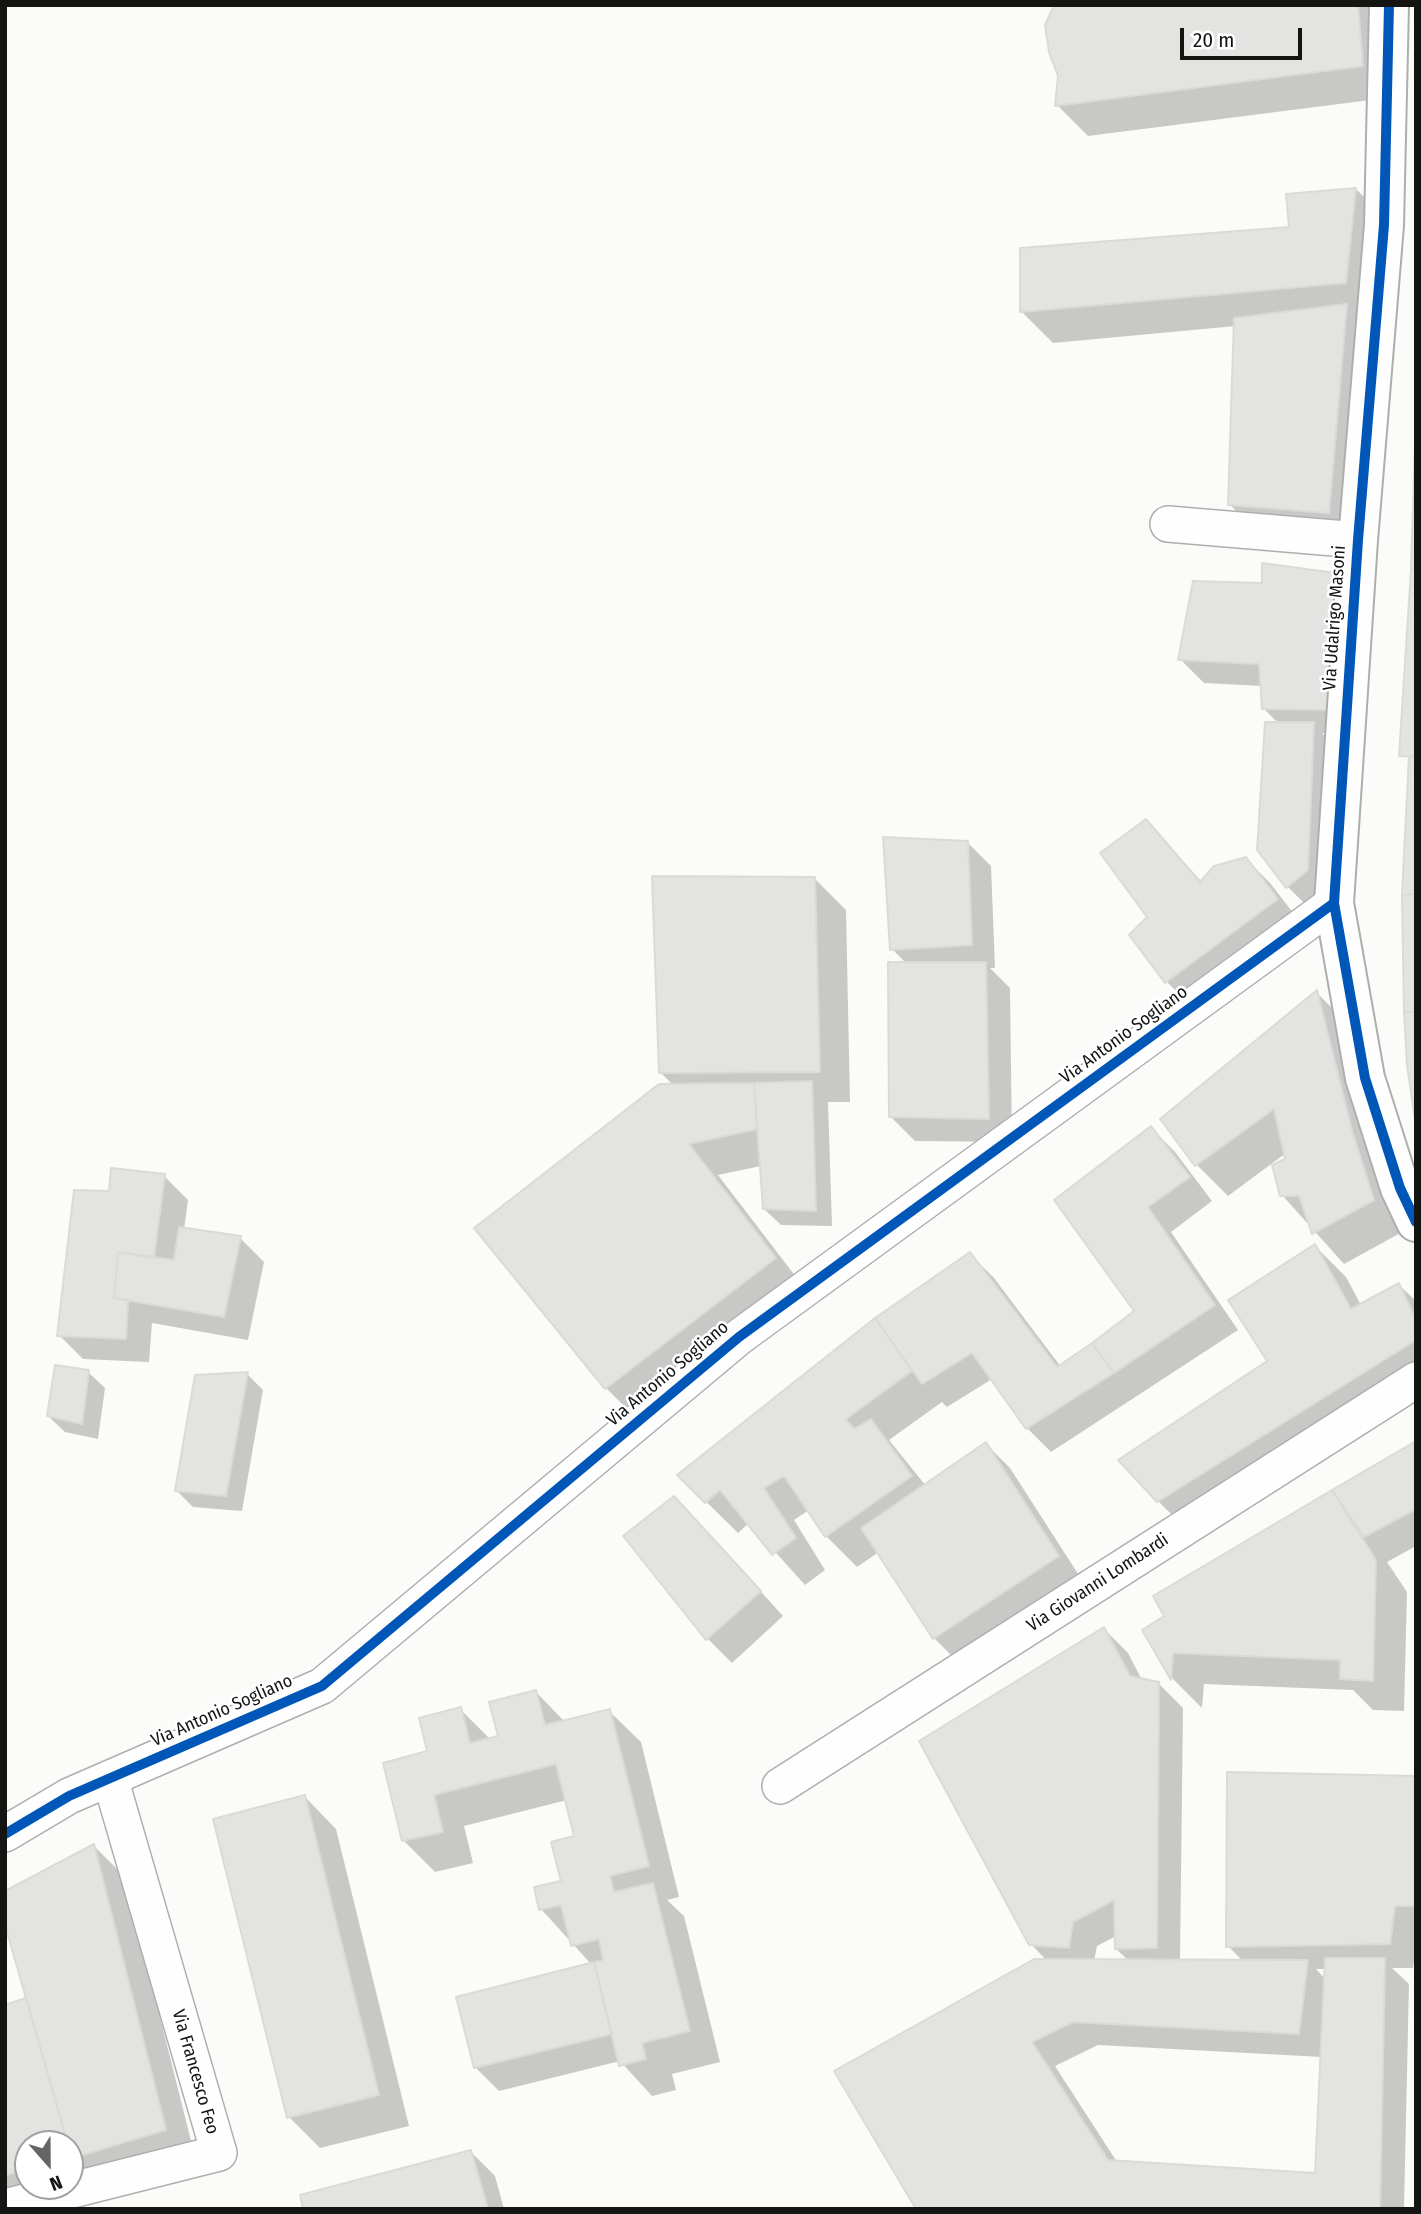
<!DOCTYPE html>
<style>
body{margin:0}
#map{position:relative;width:1421px;height:2214px;overflow:hidden;background:#fbfbf9;font-family:"Fira Sans Condensed",sans-serif}
canvas{display:block}
.frame{position:absolute;inset:0;border:7px solid #141412;pointer-events:none}
.north{position:absolute;left:14px;top:2130px;width:70px;height:70px;box-sizing:border-box;background:#fff;border:2px solid #a1a1a0;border-radius:50%;rotate:159deg;font-size:19px;font-weight:700;line-height:28px;text-align:center;color:#141412}
.north::after{content:'';display:block;margin:auto;width:24px;height:32px;background:#656563;clip-path:polygon(50% 0,100% 100%,50% 72%,0 100%)}
.scale{position:absolute;left:1180px;top:28px;width:122px;height:32px;box-sizing:border-box;border:4px solid #141412;border-top:0;padding-left:9px;font-size:21px;line-height:24px;white-space:nowrap;color:#141412;-webkit-text-stroke:5px #fff;paint-order:stroke}
</style>
<div id="map">
<canvas width="1421" height="2214"></canvas>
<div class="frame"></div>
<div class="north">N</div>
<div class="scale">20 m</div>
</div>
<script>
const ctx = document.querySelector('canvas').getContext('2d');
ctx.lineJoin = 'round';
function fillPath(path, color) { ctx.fillStyle = color; ctx.fill(path, 'evenodd'); }
const shape = rows => new Path2D(rows.map(r => 'M' + r).join(''));
function stroke(path, color, width, dash) { ctx.strokeStyle = color; ctx.lineWidth = width; ctx.lineCap = dash ? 'butt' : 'round'; ctx.setLineDash(dash || []); ctx.stroke(path); }
function label(font, color, halo, rows, align = 'center') {
  ctx.font = font + ' "Fira Sans Condensed",sans-serif'; ctx.lineWidth = 5; ctx.setLineDash([]); ctx.textBaseline = 'middle'; ctx.strokeStyle = halo; ctx.fillStyle = color; for (const [text, x, y, turn = 0] of rows) {
    ctx.save(); ctx.translate(x, y); ctx.rotate((+turn || 0) * Math.PI / 180); ctx.textAlign = isNaN(turn) ? turn : align; if (halo) ctx.strokeText(text, 0, 0); ctx.fillText(text, 0, 0); ctx.restore();
  }
}
fillPath(shape([
 [1055,5,1381,5,1394,97,1088,136,1057,105,1059,75],
 [1356,189,1387,220,1376,313,1356,315,1370,330,1353,537,1254,528,1229,504,1236,326,1053,343,1022,312,1291,229],
 [1264,585,1355,733,1322,733,1337,748,1332,894,1312,911,1288,887,1259,849,1279,724,1263,708,1262,686,1204,683,1180,659],
 [1146,821,1202,882,1246,859,1270,883,1301,923,1191,1006,1167,982,1132,936,1149,917],
 [967,842,991,866,995,968,990,968,1010,988,1012,1142,915,1141,891,1117,907,964,892,949],
 [815,879,846,910,850,1102,828,1102,832,1226,781,1225,764,1209,761,1166,718,1175,806,1290,637,1419,606,1388,477,1228,673,1085,660,1072],
 [1316,992,1347,1023,1404,1231,1344,1264,1282,1195,1286,1153,1228,1196,1197,1165],
 [1151,1128,1175,1152,1212,1201,1171,1232,1238,1330,1051,1452,1027,1428,992,1379,947,1407,942,1402,889,1440,926,1486,986,1444,1010,1468,1082,1580,958,1662,934,1638,879,1552,857,1567,826,1536,809,1510,794,1520,825,1570,805,1585,749,1523,738,1533,679,1475,876,1320,970,1254,994,1278,1061,1367,1137,1311],
 [164,1176,188,1200,184,1230,240,1238,264,1262,248,1340,152,1323,149,1362,83,1359,59,1335,111,1193],
 [1315,1246,1346,1277,1361,1305,1399,1285,1416,1301,1416,1390,1189,1532,1158,1501,1270,1361],
 [88,1372,105,1388,98,1439,65,1432,48,1416],
 [247,1374,263,1390,242,1511,193,1507,177,1491],
 [1416,1443,1416,1546,1387,1562,1407,1592,1404,1711,1373,1710,1353,1690,1204,1684,1202,1708,1173,1679,1144,1630,1166,1616,1155,1597],
 [698,1522,783,1616,732,1663,708,1639,625,1536],
 [1104,1629,1128,1653,1142,1680,1158,1683,1183,1708,1180,1961,1243,1961,1228,1946,1416,1778,1416,1949,1413,1968,1392,1968,1409,1984,1404,2209,918,2209,1047,1961,1031,1944],
 [1116,1936,1116,1949,1129,1961,1094,1961,1097,1946],
 [1316,1969,1326,1969,1325,1979],
 [1098,2045,1322,2057,1317,2175,1117,2162,1055,2066],
 [536,1692,565,1722,609,1711,641,1742,679,1897,667,1900,684,1916,720,2062,672,2074,676,2090,652,2096,620,2061,499,2091,475,2067,591,1964,541,1909,563,1883,576,1838,567,1800,464,1826,473,1863,435,1872,404,1841,429,1753,460,1709,491,1740,500,1737],
 [305,1797,336,1829,409,2126,320,2148,289,2117],
 [94,1846,125,1877,196,2161,5,2209,5,2007,28,1999],
 [28,2144,70,2144,70,2186,28,2186],
 [471,2152,495,2176,504,2209,305,2209]
]), '#0003');
const building = shape([
 [1054,5,1358,5,1363,66,1055,106,1058,76,1049,52,1045,25,1054,5],
 [1356,188,1346,283,1020,312,1020,248,1289,227,1286,194,1356,188],
 [1347,304,1329,513,1228,505,1234,318,1347,304],
 [1415,444,1416,444,1416,570,1411,570,1415,444],
 [1262,563,1343,574,1331,710,1262,709,1259,664,1178,660,1193,581,1262,583,1262,563],
 [1411,570,1416,570,1416,757,1399,756,1411,570],
 [1265,722,1314,722,1308,870,1286,888,1257,850,1265,722],
 [1409,756,1416,757,1416,894,1402,895,1409,756],
 [1146,819,1200,882,1214,866,1246,857,1278,899,1165,983,1129,935,1147,917,1100,853,1146,819],
 [883,837,968,841,972,945,890,950,883,837],
 [652,876,815,877,820,1072,659,1073,652,876],
 [1416,894,1416,1012,1404,1012,1402,895,1416,894],
 [888,962,986,962,989,1119,889,1117,888,962],
 [1317,990,1353,1134,1374,1200,1312,1234,1299,1196,1280,1196,1272,1165,1285,1159,1274,1109,1195,1166,1160,1119,1317,990],
 [1404,1012,1416,1012,1416,1127,1407,1065,1404,1012],
 [812,1081,816,1211,763,1209,754,1083,812,1081],
 [754,1083,757,1129,689,1144,776,1258,605,1389,474,1228,659,1084,754,1083],
 [1151,1126,1190,1177,1148,1207,1215,1305,1114,1373,1092,1343,1134,1311,1054,1200,1151,1126],
 [111,1168,165,1174,154,1258,118,1252,114,1298,128,1300,126,1339,57,1336,74,1190,109,1191,111,1168],
 [179,1227,241,1236,224,1317,114,1298,118,1252,174,1260,179,1227],
 [1315,1244,1351,1309,1399,1283,1416,1320,1416,1340,1157,1502,1118,1460,1267,1361,1228,1300,1315,1244],
 [970,1252,1057,1367,1092,1343,1114,1373,1026,1429,972,1353,922,1384,875,1318,970,1252],
 [875,1318,912,1371,846,1419,854,1429,871,1419,912,1476,825,1537,784,1476,764,1488,796,1538,772,1555,720,1490,705,1503,677,1475,875,1318],
 [55,1365,89,1370,82,1424,47,1416,55,1365],
 [248,1372,226,1496,175,1491,195,1375,248,1372],
 [1416,1441,1416,1509,1364,1537,1332,1490,1416,1441],
 [986,1442,1059,1556,933,1639,861,1528,986,1442],
 [1332,1490,1376,1560,1373,1681,1340,1679,1340,1660,1173,1653,1171,1680,1142,1630,1164,1616,1153,1596,1332,1490],
 [674,1496,761,1591,706,1640,623,1536,674,1496],
 [1104,1627,1130,1676,1159,1682,1157,1948,1115,1949,1114,1900,1073,1922,1069,1948,1029,1945,919,1741,1104,1627],
 [536,1690,545,1725,610,1709,649,1866,610,1876,614,1892,653,1883,690,2031,642,2043,646,2059,619,2066,594,1962,603,1960,599,1939,571,1946,561,1905,539,1910,534,1887,561,1881,551,1842,574,1836,556,1764,434,1795,443,1832,402,1841,383,1763,427,1751,419,1718,461,1707,470,1743,498,1736,489,1702,536,1690],
 [1227,1772,1416,1776,1416,1906,1395,1906,1390,1944,1226,1947,1227,1772],
 [305,1795,379,2095,287,2118,213,1819,305,1795],
 [94,1844,166,2130,72,2158,5,1925,5,1891,94,1844],
 [1325,1958,1385,1958,1380,2209,916,2209,834,2071,1034,1959,1308,1960,1299,2034,1073,2022,1032,2042,1108,2160,1315,2173,1325,1958],
 [594,1962,612,2034,474,2068,456,1997,594,1962],
 [26,1998,68,2144,28,2144,28,2170,5,2175,5,2005,26,1998],
 [471,2150,488,2209,303,2209,300,2195,471,2150]
]);
fillPath(building, '#e3e3e1');
stroke(building, '#dadad9', 2);
const street = shape([
 [1168,524,1358,540],
 [780,1786,1416,1380],
 [5,1834,69,1796,322,1686,739,1337,1334,903],
 [5,2207,219,2153,110,1778]
]);
const secondary = shape([
 [1389,5,1384,225,1358,540,1334,903,1365,1078,1400,1188,1416,1222]
]);
stroke(street, '#afaead', 38);
stroke(secondary, '#afaead', 42);
stroke(street, '#fefefe', 35);
stroke(secondary, '#fefefe', 38);
stroke(shape([
 [1389,5,1384,225,1358,540,1334,903,1365,1078,1400,1188,1416,1222],
 [5,1834,69,1796,322,1686,739,1337,1334,903]
]), '#0057b8', 10);
label('18px', '#141412', '#fff', [
 ["Via Udalrigo Masoni",1335,618,-86],
 ["Via Antonio Sogliano",1124,1035,-36],
 ["Via Antonio Sogliano",668,1374,-40],
 ["Via Giovanni Lombardi",1098,1583,-33],
 ["Via Antonio Sogliano",222,1711,-24],
 ["Via Francesco Feo",195,2072,74]
]);
</script>
